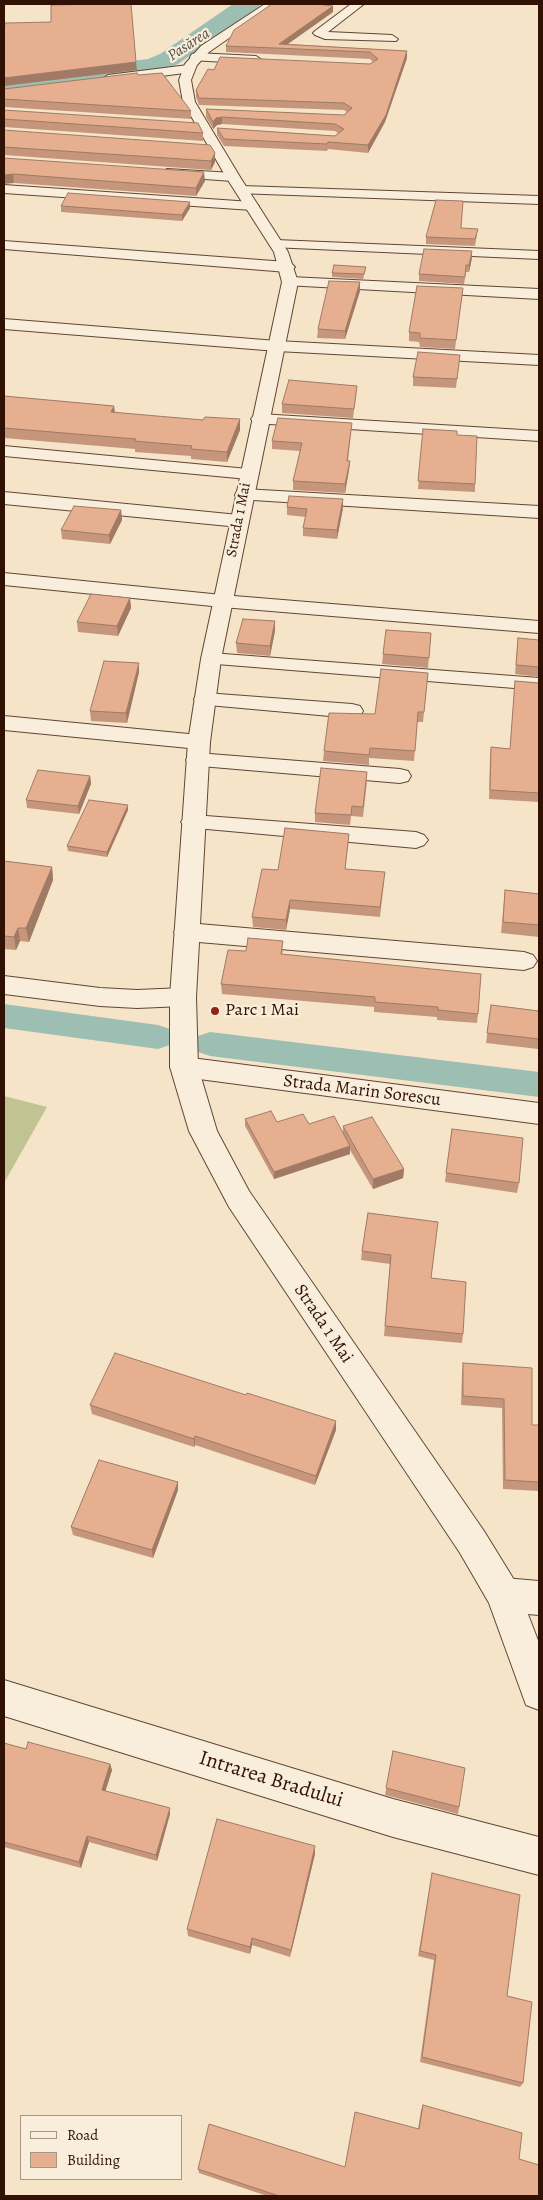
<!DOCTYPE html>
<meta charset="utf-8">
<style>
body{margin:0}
#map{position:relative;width:543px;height:2200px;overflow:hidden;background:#f6e4c9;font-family:Alegreya,serif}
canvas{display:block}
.frame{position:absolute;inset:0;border:5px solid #301103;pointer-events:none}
.legend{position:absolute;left:20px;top:2115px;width:162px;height:65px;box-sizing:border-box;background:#f9eddc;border:1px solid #a99585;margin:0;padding:6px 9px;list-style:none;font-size:15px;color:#301103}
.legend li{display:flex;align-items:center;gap:10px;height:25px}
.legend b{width:25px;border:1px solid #a99585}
</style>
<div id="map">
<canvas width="543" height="2200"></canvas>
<div class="frame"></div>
<ul class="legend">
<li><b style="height:6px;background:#f9eddc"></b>Road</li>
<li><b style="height:14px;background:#e5af90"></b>Building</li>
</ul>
</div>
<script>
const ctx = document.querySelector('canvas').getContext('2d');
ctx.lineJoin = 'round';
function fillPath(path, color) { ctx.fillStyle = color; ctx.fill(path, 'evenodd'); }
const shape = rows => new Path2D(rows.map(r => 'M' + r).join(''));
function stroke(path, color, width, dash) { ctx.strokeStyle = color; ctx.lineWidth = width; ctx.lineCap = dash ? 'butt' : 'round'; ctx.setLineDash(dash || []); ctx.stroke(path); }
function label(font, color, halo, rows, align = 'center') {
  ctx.font = font + ' Alegreya,serif'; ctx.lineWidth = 4.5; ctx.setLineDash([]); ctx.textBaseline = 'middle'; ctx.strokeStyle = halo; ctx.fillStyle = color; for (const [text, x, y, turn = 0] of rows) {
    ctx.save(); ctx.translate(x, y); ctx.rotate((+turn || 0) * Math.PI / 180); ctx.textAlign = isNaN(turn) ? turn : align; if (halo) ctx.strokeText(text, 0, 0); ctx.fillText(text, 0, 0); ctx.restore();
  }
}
fillPath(shape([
 [4,1096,47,1107,4,1183]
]), '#c1c393');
fillPath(shape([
 [4,1004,158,1025,170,1029,174,1037,170,1045,158,1049,4,1028,4,1004],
 [210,1032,539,1072,539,1097,210,1056,198,1052,194,1044,198,1036,210,1032]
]), '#9dbfb3');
fillPath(shape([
 [233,4,261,4,257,9,178,64,163,71,4,93,4,77,148,59,160,54,233,4]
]), '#9dbfb3');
const minor = shape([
 [351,4,364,4,328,32,392,35,398,39,396,41,325,39,315,35,313,33,315,31,351,4],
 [196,53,256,56,262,60,256,64,192,60,190,57,192,54,196,53],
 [188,65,194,69,192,72,108,83,102,79,108,75,188,65],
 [167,169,233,173,240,177,233,181,162,176,160,173,167,169],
 [4,185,252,202,259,206,252,210,4,193,4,185],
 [242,186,539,196,539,204,237,193,235,190,242,186],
 [276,240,539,251,539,259,271,247,269,244,271,241,276,240],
 [4,241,287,262,292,264,295,267,292,270,287,272,4,249,4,241],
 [290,277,539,289,539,299,285,285,282,282,285,279,290,277],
 [4,319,277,341,539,355,539,365,277,351,4,329,4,319],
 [260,414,539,431,539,441,254,423,251,419,254,415,260,414],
 [4,446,248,469,254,470,257,474,254,478,248,479,4,456,4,446],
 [244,489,539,506,539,518,237,499,235,495,237,491,244,489],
 [4,492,239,515,246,517,248,521,246,525,239,527,4,504,4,492],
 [4,573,222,595,539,621,539,633,222,607,4,585,4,573],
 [211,653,539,678,539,690,204,663,201,659,204,655,211,653],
 [205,693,352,704,360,706,363,711,360,716,352,718,197,704,194,699,197,694,205,693],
 [4,716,199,735,207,737,210,742,207,747,199,749,4,730,4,716],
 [197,753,400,769,408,771,411,776,408,781,400,783,189,765,186,760,189,755,197,753],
 [193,815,416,832,424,835,428,840,424,845,416,848,185,827,181,822,185,817,193,815],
 [187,923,524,952,533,955,537,961,533,967,524,970,187,941,178,938,174,932,178,926,187,923],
 [4,976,100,988,137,990,183,988,192,990,196,997,192,1004,183,1006,137,1008,100,1006,4,994,4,976],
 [184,1057,539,1103,539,1124,184,1077,174,1074,170,1067,174,1060,184,1057],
 [504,1578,539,1581,539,1615,504,1612,492,1607,487,1595,492,1583,504,1578],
 [4,1680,393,1799,539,1837,539,1875,393,1837,4,1716,4,1680]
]);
const tertiary = shape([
 [265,4,278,4,209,52,197,65,191,80,195,102,240,177,288,252,298,282,221,659,210,742,196,997,198,1067,217,1131,249,1191,484,1531,516,1583,539,1643,539,1710,526,1705,489,1603,460,1553,229,1207,189,1131,170,1067,170,997,188,742,201,659,282,282,274,252,226,177,183,102,179,80,185,64,201,46,265,4]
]);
stroke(minor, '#624634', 2);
stroke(tertiary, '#624634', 2);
fillPath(minor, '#f9eddc');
fillPath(tertiary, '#f9eddc');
fillPath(shape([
 [333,6,333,12,288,44,407,51,407,58,385,122,368,153,328,149,327,151,224,146,217,135,217,128,335,136,338,133,335,131,222,124,217,125,213,129,206,117,206,109,344,115,347,112,344,110,199,105,196,97,196,90,214,70,370,64,373,62,370,59,226,52,226,46],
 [138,75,191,111,191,119,4,107,4,89],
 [4,110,203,133,203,141,4,127],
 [4,130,215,153,215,162,211,170,4,155],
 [4,158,205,181,196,196,14,183],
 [190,202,190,208,182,221,61,212,61,206],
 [461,228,477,235,475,246,426,244,426,237],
 [472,258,469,272,466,272,464,284,419,281,419,274],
 [366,267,365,272,363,279,332,277,332,273],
 [360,282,360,291,345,339,317,338,318,329],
 [463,288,455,349,420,347,419,342,409,341,409,332],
 [460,355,456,388,413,386,413,377],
 [356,395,353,418,282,413,282,404],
 [4,396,114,406,115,413,203,420,240,419,240,430,227,462,191,459,191,456,135,452,135,449,4,438],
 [423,429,457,435,475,484,475,492,418,489],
 [351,431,348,461,350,461,349,470,345,493,293,490,293,481,300,451,272,449,272,441],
 [343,499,343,508,337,539,303,536,303,528,306,517,287,515,287,507],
 [121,510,122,520,110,544,62,539,61,530],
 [130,598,131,608,118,636,78,632,77,622],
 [275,621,275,631,270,656,237,653,236,643],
 [431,633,428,668,382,664,383,654],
 [518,638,539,640,539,677,515,674],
 [139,672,127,723,91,721,90,711],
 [428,673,423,722,417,722,414,761,369,758,369,765,323,761,324,751,375,714],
 [515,681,539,683,539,802,489,799,490,757,491,747,510,749],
 [90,776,91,784,79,814,27,808,26,800],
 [367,782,363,817,351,816,350,825,315,822,315,813],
 [128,810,107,857,68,851,67,846],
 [348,844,345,869,384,882,380,917,290,909,286,930,253,927,252,917,278,870],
 [4,861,52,867,53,880,29,942,20,941,16,950,4,949],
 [505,890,539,894,539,937,501,933],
 [246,951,283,951,282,954,478,1014,477,1023,437,1020,437,1017,374,1012,374,1007,222,994,221,984],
 [491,1005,539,1011,539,1042,538,1049,486,1043],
 [245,1119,309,1124,343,1132,343,1126,404,1169,403,1178,373,1189,350,1150,350,1154,274,1179,245,1126],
 [452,1129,519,1183,517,1193,445,1182],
 [368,1213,463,1334,462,1343,384,1336,390,1264,361,1260,362,1251],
 [463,1363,532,1425,539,1425,539,1491,503,1489,502,1408,461,1405,462,1372],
 [90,1405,336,1430,315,1485,195,1445,194,1447,92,1414],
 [178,1482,178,1490,153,1558,73,1535,71,1527],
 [4,1743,26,1749,110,1764,112,1770,105,1791,170,1814,157,1861,89,1842,81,1868,4,1847],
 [393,1751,459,1807,458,1814,385,1795],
 [315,1854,290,1957,252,1945,250,1954,188,1936,187,1929],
 [432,1873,507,1996,523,2083,520,2087,420,2062,434,1960,418,1956],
 [423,2105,519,2159,539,2196,267,2196,199,2173,198,2169,345,2167,418,2129,421,2110]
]), '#c5967c');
fillPath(shape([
 [333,6,333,12,282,48,279,44],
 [407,51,407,58,385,122,368,153,368,145],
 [136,62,137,70,4,86,4,78],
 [222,117,222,124,217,125,213,129,213,122,216,118],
 [215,153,215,162,211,170,211,161],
 [204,172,205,181,196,196,196,188],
 [13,174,14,183,4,184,4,175],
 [190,202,190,208,182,221,182,215],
 [472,251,472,258,469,272,469,265],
 [360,282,360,291,345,339,345,331],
 [114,406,115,416,111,412],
 [240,419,240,430,227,462,227,452],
 [350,461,349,470,345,493,345,484],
 [343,499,343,508,337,539,337,530],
 [121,510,122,520,110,544,109,535],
 [130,598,131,608,118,636,117,626],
 [275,621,275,631,270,656,270,646],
 [139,663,139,672,127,723,126,713],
 [90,776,91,784,79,814,78,806],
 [128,805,128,810,107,857,107,852],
 [52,867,53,880,29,942,26,928],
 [290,900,290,909,286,930,286,920],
 [18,928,20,941,16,950,14,937],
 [350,1146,350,1154,274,1179,274,1172],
 [404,1169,403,1178,373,1189,373,1179],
 [336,1421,336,1430,315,1485,316,1476],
 [195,1436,195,1445,194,1447,194,1439],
 [178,1482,178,1490,153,1558,152,1550],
 [110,1764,112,1770,104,1796,102,1790],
 [170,1808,170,1814,157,1861,156,1855],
 [87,1836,89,1842,81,1868,79,1862],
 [315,1846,315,1854,290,1957,291,1950],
 [252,1938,252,1945,250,1954,250,1947]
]), '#a07a65');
const building = shape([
 [96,4,131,4,136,62,4,78,4,34,5,23,51,22,51,5,96,4],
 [272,4,317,4,333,6,279,44,407,51,386,115,368,145,328,142,327,144,224,139,217,128,335,136,344,129,335,124,222,117,216,118,213,122,206,109,344,115,352,108,344,103,199,98,196,90,208,69,214,70,220,57,370,64,378,59,370,52,226,46,234,30,272,4],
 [137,73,138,75,162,73,191,111,4,99,4,89,137,73],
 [4,110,198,123,203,133,4,119,4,110],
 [4,130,210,145,215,153,211,161,4,147,4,130],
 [4,158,204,172,196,188,13,174,4,175,4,158],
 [68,193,190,202,182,215,61,206,68,193],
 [436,200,463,201,461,228,478,229,475,239,426,237,436,200],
 [424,249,472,251,469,265,466,265,465,277,419,274,424,249],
 [334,265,366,267,364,274,332,273,334,265],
 [329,281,360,282,345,331,318,329,329,281],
 [417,286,463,288,456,340,420,338,420,333,409,332,417,286],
 [418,352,460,355,457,379,413,377,418,352],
 [289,380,357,386,354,409,282,404,289,380],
 [4,396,114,406,111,412,203,420,205,417,240,419,227,452,191,449,192,446,134,441,136,439,4,428,4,396],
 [278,418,352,423,347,461,350,461,345,484,293,481,302,443,272,441,278,418],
 [423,429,457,431,457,435,477,436,475,484,418,481,423,429],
 [289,496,343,499,337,530,303,528,307,509,287,507,289,496],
 [74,506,121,510,109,535,61,530,74,506],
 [91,594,130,598,117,626,77,622,91,594],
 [243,619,275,621,270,646,236,643,243,619],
 [386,630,431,633,429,658,383,654,386,630],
 [518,638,539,640,539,667,516,665,518,638],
 [104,661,139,663,126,713,90,711,104,661],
 [381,669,428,673,424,712,418,712,415,751,370,748,369,755,324,751,329,713,375,714,381,669],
 [515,681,539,683,539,793,490,790,491,747,510,749,515,681],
 [321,768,367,772,363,807,352,806,351,815,315,813,321,768],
 [38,770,90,776,78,806,26,800,38,770],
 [89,800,128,805,107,852,67,846,89,800],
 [285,828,349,834,345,869,385,872,380,907,290,900,286,920,252,917,262,869,278,870,285,828],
 [4,861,52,867,26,928,18,928,14,937,4,936,4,861],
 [505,890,539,894,539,925,503,922,505,890],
 [248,938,283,941,281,954,481,974,478,1014,438,1010,438,1007,375,1002,375,997,221,984,228,950,246,951,248,938],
 [491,1005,539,1011,539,1039,487,1033,491,1005],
 [271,1111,277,1122,303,1114,309,1124,334,1116,350,1146,274,1172,245,1119,271,1111],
 [372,1117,404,1169,373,1179,343,1126,372,1117],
 [452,1129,523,1138,519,1183,446,1173,452,1129],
 [368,1213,438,1222,431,1278,466,1282,463,1334,385,1326,391,1255,362,1251,368,1213],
 [115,1353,246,1395,247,1393,336,1421,316,1476,195,1436,194,1439,90,1405,115,1353],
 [463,1363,532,1368,532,1425,539,1425,539,1482,505,1480,504,1399,463,1396,463,1363],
 [99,1460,178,1482,152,1550,71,1527,99,1460],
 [28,1742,110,1764,102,1790,170,1808,156,1855,87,1836,79,1862,4,1842,4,1743,26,1749,28,1742],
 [393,1751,465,1768,459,1807,386,1788,393,1751],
 [217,1819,315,1846,291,1950,252,1938,250,1947,187,1929,217,1819],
 [432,1873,520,1895,507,1996,532,2002,523,2083,422,2057,436,1955,420,1951,432,1873],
 [423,2105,522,2133,519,2159,539,2165,539,2196,279,2196,198,2169,209,2124,345,2167,355,2112,419,2129,423,2105]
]);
fillPath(building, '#e5af90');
stroke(building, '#a07a65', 1);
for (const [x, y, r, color] of [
 [215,1011,5,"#8f2418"]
]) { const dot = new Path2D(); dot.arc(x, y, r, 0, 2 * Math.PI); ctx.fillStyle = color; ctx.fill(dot); stroke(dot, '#f9eddc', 2); }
label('15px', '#301103', '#f9eddc', [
 ["Strada 1 Mai",239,520,-79]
]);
label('italic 16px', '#564e41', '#f9eddc', [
 ["Pasărea",189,45,-33]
]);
label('18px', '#301103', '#f9eddc', [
 ["Parc 1 Mai",225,1011]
], 'left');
label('18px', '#301103', '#f9eddc', [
 ["Strada Marin Sorescu",362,1091,7],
 ["Strada 1 Mai",323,1324,56]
]);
label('21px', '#301103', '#f9eddc', [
 ["Intrarea Bradului",271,1780,17]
]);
</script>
